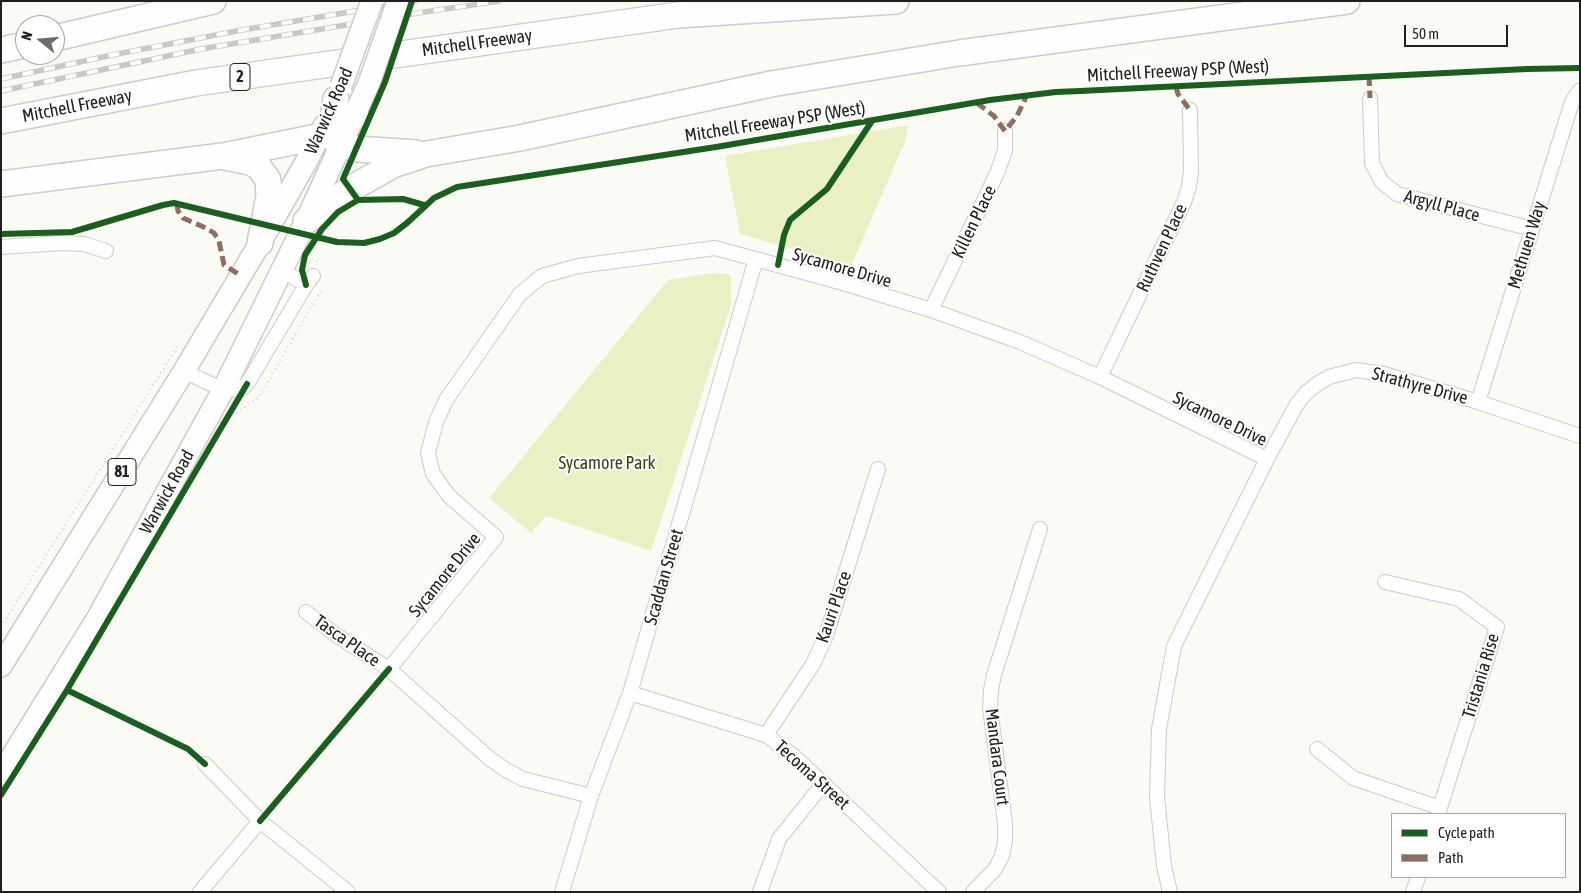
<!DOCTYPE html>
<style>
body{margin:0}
#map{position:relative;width:1581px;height:893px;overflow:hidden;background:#fafbf5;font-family:"Asap Condensed",sans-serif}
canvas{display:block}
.frame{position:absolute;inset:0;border:2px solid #20201d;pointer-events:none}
.legend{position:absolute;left:1391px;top:813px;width:175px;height:65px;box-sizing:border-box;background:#fff;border:1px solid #a6a6a5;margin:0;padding:6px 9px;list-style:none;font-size:15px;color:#20201d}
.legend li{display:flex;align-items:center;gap:10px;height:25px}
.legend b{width:25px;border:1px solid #a6a6a5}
.north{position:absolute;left:15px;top:15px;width:50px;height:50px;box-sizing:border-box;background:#fff;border:1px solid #a6a6a5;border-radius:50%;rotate:287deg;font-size:14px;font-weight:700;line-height:20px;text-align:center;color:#20201d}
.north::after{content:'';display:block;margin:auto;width:18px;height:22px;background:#6c6d69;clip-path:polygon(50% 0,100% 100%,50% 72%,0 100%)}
.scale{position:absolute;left:1404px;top:25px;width:104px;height:22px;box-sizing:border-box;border:2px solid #20201d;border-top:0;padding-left:6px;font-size:15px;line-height:18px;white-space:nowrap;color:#20201d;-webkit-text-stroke:4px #fff;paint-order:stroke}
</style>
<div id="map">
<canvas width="1581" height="893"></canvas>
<div class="frame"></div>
<ul class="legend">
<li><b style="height:6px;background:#1b5e20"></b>Cycle path</li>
<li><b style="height:6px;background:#8d6e63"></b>Path</li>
</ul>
<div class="north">N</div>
<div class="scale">50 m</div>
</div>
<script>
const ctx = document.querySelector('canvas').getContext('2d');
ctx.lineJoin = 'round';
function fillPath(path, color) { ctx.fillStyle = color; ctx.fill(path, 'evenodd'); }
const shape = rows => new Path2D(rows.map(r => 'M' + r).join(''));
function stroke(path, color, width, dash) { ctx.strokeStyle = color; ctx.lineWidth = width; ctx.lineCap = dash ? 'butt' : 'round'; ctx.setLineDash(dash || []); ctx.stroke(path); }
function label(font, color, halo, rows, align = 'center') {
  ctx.font = font + ' "Asap Condensed",sans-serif'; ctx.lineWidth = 4; ctx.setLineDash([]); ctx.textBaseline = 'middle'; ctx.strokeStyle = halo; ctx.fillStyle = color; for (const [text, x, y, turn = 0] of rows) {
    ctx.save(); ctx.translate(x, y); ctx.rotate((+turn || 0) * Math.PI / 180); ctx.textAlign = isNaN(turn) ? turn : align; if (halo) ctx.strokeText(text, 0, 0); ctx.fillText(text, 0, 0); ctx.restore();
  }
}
fillPath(shape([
 [908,125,906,139,851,266,740,234,725,156],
 [714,273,731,275,731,305,651,551,546,516,531,533,489,498,668,280]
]), '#ebf1c5');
const street = shape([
 [1370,98,1372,163,1382,182,1397,194,1532,229],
 [1,247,62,243,84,244,106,251],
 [282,270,306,285],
 [931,310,998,171,1005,150,1005,131],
 [184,371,223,390,241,389,247,384,306,285,313,276],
 [1100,377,1184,202,1189,187,1191,171,1190,110],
 [1478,402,1572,102,1580,90],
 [1267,459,1297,404,1306,393,1317,384,1329,377,1356,370,1384,374,1478,402,1580,436],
 [1385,582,1459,599,1497,627,1438,814],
 [306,612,336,635,389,669],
 [630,693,766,735,795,757,939,892],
 [766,735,813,664,826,636,878,469],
 [1317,749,1353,778,1440,808],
 [205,764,260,821,348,892],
 [591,796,523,779,506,770,489,758,389,669,496,537,449,496,433,474,428,453,436,422,446,400,520,294,542,276,578,266,715,248,843,283,931,310,1020,342,1100,377,1267,459,1174,646,1159,729,1157,797,1164,866,1170,892],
 [200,892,260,821],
 [562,892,591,796,630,693,756,259],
 [760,892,779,839,823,784],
 [973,892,995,869,1002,856,1005,841,1005,823,990,708,991,690,994,675,1040,529],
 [1413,892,1418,877]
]);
const primary = shape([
 [1,666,184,371,260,243,306,162,324,126],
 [1,774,97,619,223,390,306,221,369,83]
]);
const highway = shape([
 [55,38,213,1],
 [1,50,25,45],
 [336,99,332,123,332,134,336,141,342,145,357,149,416,153],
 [1,121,196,83,678,15,896,1],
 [225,157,250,162,259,167,268,180,269,196,260,243],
 [1,184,223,156,332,134,345,125,356,115],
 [306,221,350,189,393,165,426,154,520,138,771,84,959,53,1347,1]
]);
stroke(street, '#ccccc8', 16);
stroke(primary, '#ccccc8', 24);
stroke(highway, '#ccccc8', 28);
stroke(shape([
 [307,257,318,262],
 [228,419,259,397,323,287],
 [1,627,177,347]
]), '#d7d7d6', 2.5, [1, 4]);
stroke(street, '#fefefe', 14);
stroke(primary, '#fefefe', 21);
stroke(highway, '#fefefe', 25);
const rail = shape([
 [1,79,117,54,242,30,415,1],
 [1,91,201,49,418,13,499,1]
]);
stroke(rail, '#c9c9c8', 5.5);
stroke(rail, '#fff', 4, [11]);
const primaryBridge = shape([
 [369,83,398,1],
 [341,86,372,1]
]);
stroke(primaryBridge, '#ccccc8', 24, []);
stroke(primaryBridge, '#fefefe', 21);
stroke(shape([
 [1369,76,1370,98],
 [1176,87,1178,94,1190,110],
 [977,103,994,116,1005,131,1017,116,1027,95],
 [177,204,178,211,183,218,206,228,214,233,219,241,224,265,240,275]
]), '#8d6e63', 5, [10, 5]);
stroke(shape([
 [358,200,343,179,385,82,412,1],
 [1,234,72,232,163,205,174,203,337,242,364,243,380,239,394,233,407,223,434,198,457,187,716,147,990,100,1056,92,1080,91,1527,69,1580,68],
 [778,265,784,235,790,220,827,189,872,121],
 [306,285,302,270,305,255,322,229,338,212,358,200,403,199,424,205],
 [67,690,188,749,205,764],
 [1,795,67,690,247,384],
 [260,821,389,669]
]), '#1b5e20', 6);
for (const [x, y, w] of [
 [240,77,20],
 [122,472,28]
]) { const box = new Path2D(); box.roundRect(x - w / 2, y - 13.5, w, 27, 4); ctx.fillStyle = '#fff'; ctx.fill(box); stroke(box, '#20201d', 1); }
label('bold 16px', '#20201d', null, [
 ["2",240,77],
 ["81",122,472]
]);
label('18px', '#20201d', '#fff', [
 ["Mitchell Freeway",477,43,-8],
 ["Mitchell Freeway PSP (West)",1178,71,-3],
 ["Mitchell Freeway",77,106,-11],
 ["Warwick Road",329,111,-66],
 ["Mitchell Freeway PSP (West)",775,122,-9],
 ["Argyll Place",1442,206,15],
 ["Killen Place",974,222,-64],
 ["Methuen Way",1527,245,-73],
 ["Ruthven Place",1162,248,-65],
 ["Sycamore Drive",842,268,16],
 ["Strathyre Drive",1420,386,15],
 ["Sycamore Drive",1220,419,26],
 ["Warwick Road",167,492,-61],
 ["Sycamore Drive",445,575,-51],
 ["Scaddan Street",664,577,-74],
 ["Kauri Place",834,607,-71],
 ["Tasca Place",347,641,35],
 ["Tristania Rise",1481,676,-73],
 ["Mandara Court",997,757,83],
 ["Tecoma Street",812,775,42]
]);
label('18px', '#3b3f17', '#fff', [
 ["Sycamore Park",607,463]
]);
</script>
